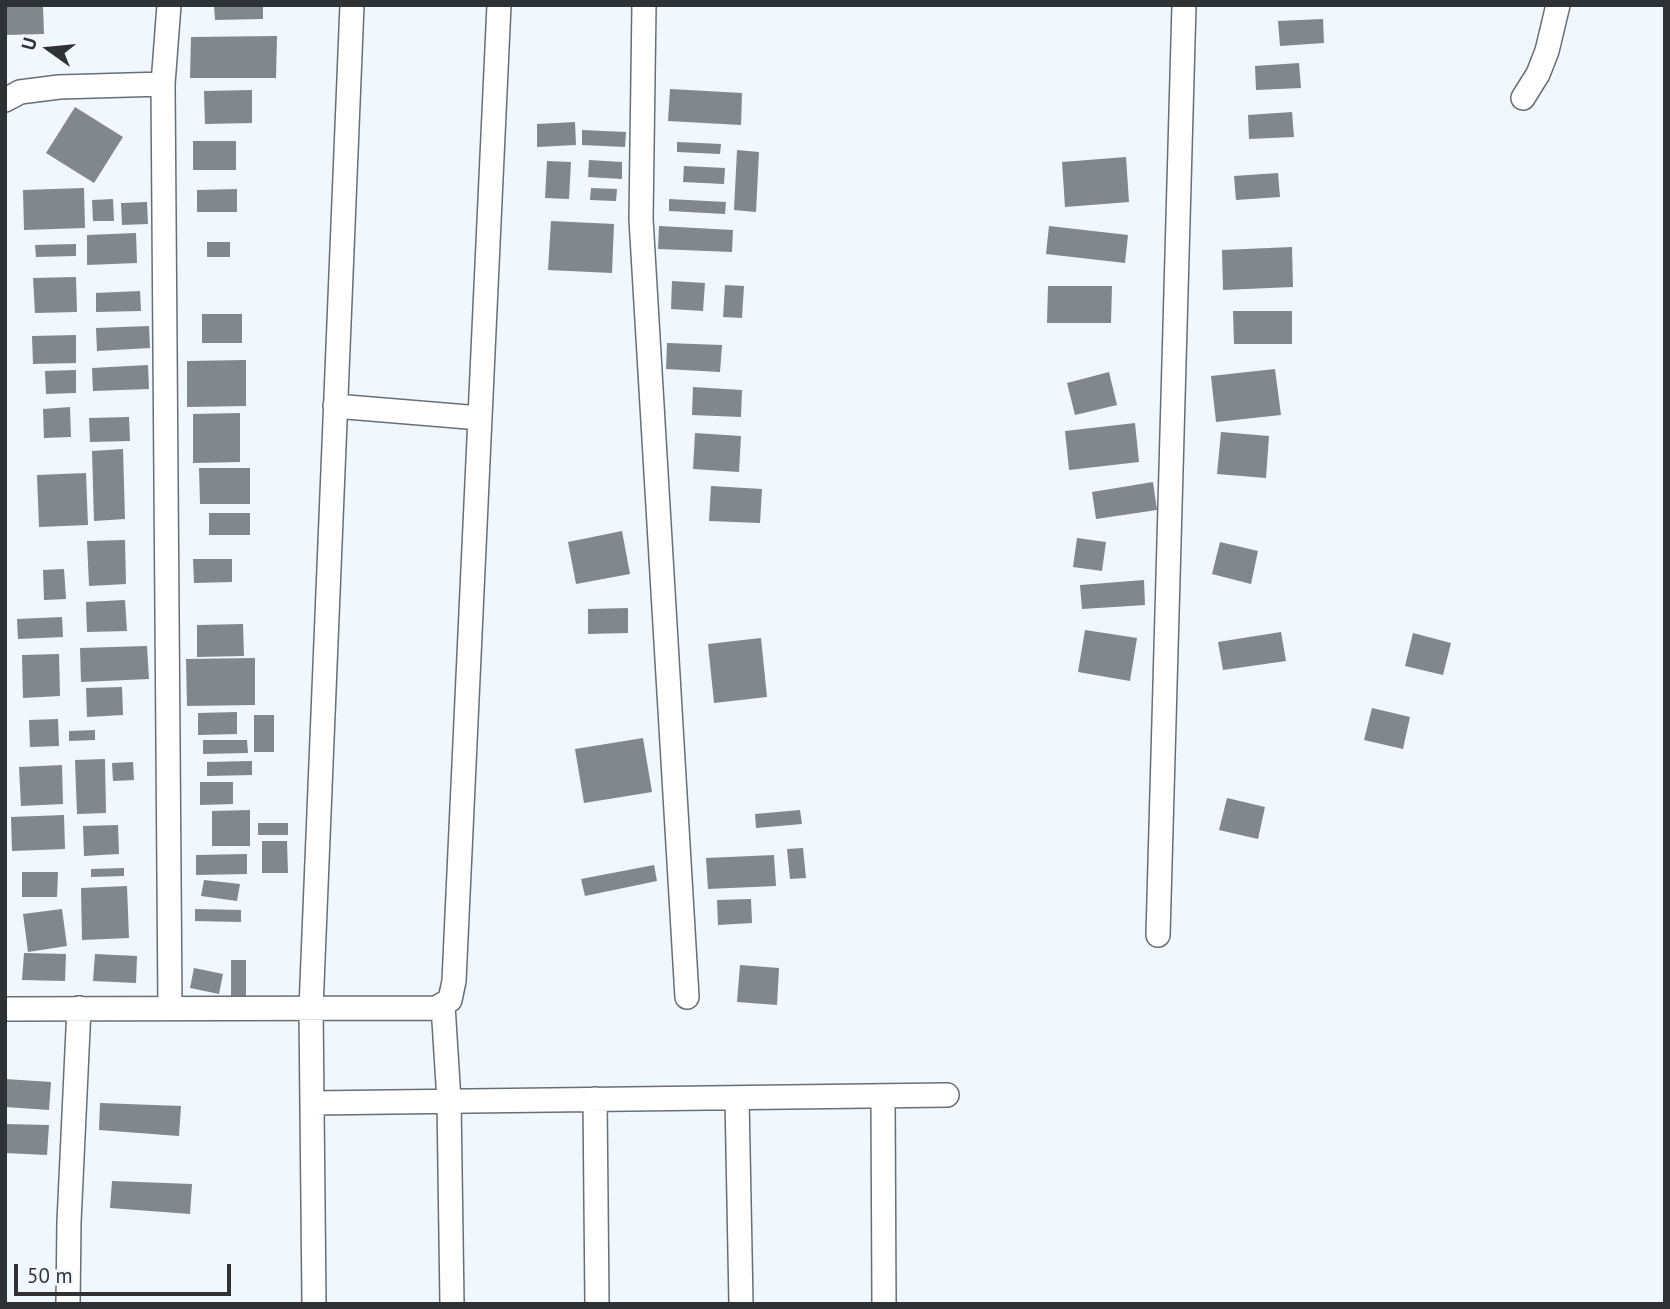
<!DOCTYPE html>
<style>
body{margin:0}
#map{position:relative;width:1670px;height:1309px;overflow:hidden;background:#f0f7fd;font-family:"PT Sans",sans-serif}
canvas{display:block}
.frame{position:absolute;inset:0;border:7px solid #2f3234;pointer-events:none}
.north{position:absolute;left:14px;top:14px;width:70px;height:70px;-webkit-text-stroke:5px #f0f7fd;paint-order:stroke;rotate:285deg;font-size:19px;font-weight:700;line-height:28px;text-align:center;color:#2f3234}
.north::after{content:'';display:block;margin:auto;width:24px;height:32px;background:#2f3234;clip-path:polygon(50% 0,100% 100%,50% 72%,0 100%)}
.scale{position:absolute;left:14px;top:1264px;width:217px;height:32px;box-sizing:border-box;border:4px solid #2f3234;border-top:0;padding-left:9px;font-size:21px;line-height:24px;white-space:nowrap;color:#2f3234;-webkit-text-stroke:5px #f0f7fd;paint-order:stroke}
</style>
<div id="map">
<canvas width="1670" height="1309"></canvas>
<div class="frame"></div>
<div class="north">U</div>
<div class="scale">50 m</div>
</div>
<script>
const ctx = document.querySelector('canvas').getContext('2d');
ctx.lineJoin = 'round';
function fillPath(path, color) { ctx.fillStyle = color; ctx.fill(path, 'evenodd'); }
const shape = rows => new Path2D(rows.map(r => 'M' + r).join(''));
function stroke(path, color, width, dash) { ctx.strokeStyle = color; ctx.lineWidth = width; ctx.lineCap = dash ? 'butt' : 'round'; ctx.setLineDash(dash || []); ctx.stroke(path); }
fillPath(shape([
 [214,5,263,5,263,19,215,20],
 [43,6,44,34,6,35,5,7],
 [1323,19,1324,43,1280,46,1278,21],
 [277,36,276,78,190,78,191,37],
 [1299,63,1301,88,1256,90,1255,66],
 [670,89,742,93,741,125,668,121],
 [252,90,252,123,205,124,204,91],
 [75,107,123,137,94,183,46,153],
 [1292,112,1294,137,1249,139,1248,115],
 [575,122,576,145,537,147,537,124],
 [582,130,626,132,625,147,582,145],
 [193,141,236,141,236,170,193,170],
 [677,142,721,144,720,154,677,152],
 [737,150,759,152,756,212,734,210],
 [1126,157,1129,202,1065,207,1062,162],
 [589,160,622,162,622,179,588,177],
 [547,161,571,162,569,199,545,198],
 [684,166,725,168,724,184,683,182],
 [1278,173,1280,197,1236,200,1234,176],
 [84,188,85,228,24,230,23,190],
 [591,188,617,189,616,201,590,200],
 [237,189,237,212,197,212,197,190],
 [113,199,114,221,93,221,92,200],
 [669,199,726,202,725,214,669,211],
 [147,202,148,224,122,225,121,203],
 [551,221,614,224,612,273,548,270],
 [659,226,733,230,732,252,658,249],
 [1049,226,1128,235,1125,263,1046,254],
 [136,233,137,263,87,265,87,235],
 [207,242,230,242,230,257,207,257],
 [76,244,76,256,36,257,35,245],
 [1292,247,1293,287,1223,290,1222,250],
 [76,277,77,312,35,313,33,278],
 [672,281,705,283,703,311,671,309],
 [725,285,744,286,742,318,723,317],
 [1048,286,1112,286,1111,323,1047,323],
 [140,291,141,311,96,312,96,293],
 [1233,311,1292,311,1292,344,1234,344],
 [202,314,242,314,242,343,202,343],
 [149,326,150,348,97,351,96,328],
 [76,335,76,363,33,364,32,336],
 [667,343,722,345,720,372,666,369],
 [246,360,246,406,187,407,187,361],
 [148,365,149,389,93,391,92,368],
 [1275,369,1281,415,1216,422,1211,376],
 [76,370,76,393,46,394,45,371],
 [1109,372,1117,405,1075,415,1067,383],
 [693,387,742,390,741,417,692,415],
 [70,407,71,437,44,438,43,409],
 [240,413,240,462,193,463,193,414],
 [129,417,130,441,90,442,89,418],
 [1135,423,1139,462,1069,470,1065,431],
 [1221,432,1269,436,1266,478,1217,474],
 [695,433,741,436,739,472,693,469],
 [123,449,125,519,94,521,92,451],
 [199,468,250,468,250,504,200,504],
 [86,473,88,525,39,527,37,475],
 [1153,482,1157,510,1096,519,1092,492],
 [711,486,762,489,760,523,709,521],
 [209,513,250,513,250,535,209,535],
 [622,531,630,574,576,584,568,542],
 [1077,538,1106,542,1102,571,1073,567],
 [125,540,126,584,89,586,87,541],
 [1220,542,1258,551,1251,584,1212,574],
 [193,559,232,559,232,582,194,583],
 [64,569,66,599,44,600,43,570],
 [1144,580,1145,605,1082,609,1080,585],
 [125,600,127,631,87,632,86,602],
 [628,608,628,633,588,634,588,609],
 [62,617,63,637,18,639,17,619],
 [243,624,244,656,197,657,197,625],
 [1085,630,1137,638,1130,681,1078,672],
 [1281,632,1286,661,1223,670,1218,642],
 [1413,633,1451,643,1443,675,1405,666],
 [761,638,767,697,714,703,708,644],
 [147,646,149,679,81,682,80,648],
 [59,654,60,696,23,698,22,655],
 [255,658,255,705,187,706,186,659],
 [122,687,123,715,87,717,86,688],
 [1372,708,1410,717,1403,749,1364,740],
 [237,712,237,734,198,735,198,713],
 [254,715,274,715,274,752,254,752],
 [58,719,59,746,30,747,29,720],
 [95,730,95,740,69,741,69,731],
 [643,738,652,792,584,803,575,749],
 [203,740,247,740,248,753,203,754],
 [105,759,106,813,77,814,75,760],
 [252,761,252,775,207,776,207,762],
 [133,762,134,780,113,781,112,763],
 [62,765,63,804,21,806,19,767],
 [200,782,233,782,233,804,200,805],
 [1227,798,1265,807,1258,839,1219,830],
 [250,810,250,846,212,846,212,811],
 [800,810,802,824,756,828,755,814],
 [64,815,65,849,12,851,11,817],
 [258,823,288,823,288,835,258,835],
 [118,825,119,854,84,856,83,826],
 [262,841,287,841,288,873,262,873],
 [803,848,806,878,790,879,787,849],
 [247,854,247,874,196,875,196,855],
 [774,855,776,886,708,889,706,858],
 [654,865,657,881,585,896,581,879],
 [124,868,124,876,91,877,91,869],
 [22,872,58,872,57,897,22,897],
 [204,880,240,884,237,901,201,896],
 [127,886,129,938,82,940,81,888],
 [751,899,752,923,718,925,717,900],
 [62,909,67,946,28,952,23,914],
 [195,909,241,910,241,922,195,921],
 [24,953,66,954,65,981,22,980],
 [95,954,137,956,136,983,93,981],
 [231,960,246,960,246,997,231,997],
 [740,965,779,968,777,1005,737,1002],
 [194,968,223,974,219,994,190,988],
 [5,1079,51,1082,49,1110,5,1107],
 [100,1103,181,1106,179,1136,99,1130],
 [5,1124,49,1125,47,1155,5,1153],
 [112,1181,192,1184,190,1214,110,1208]
]), '#81878c');
const street = shape([
 [169,5,163,84,170,1008],
 [644,5,641,219,687,997],
 [1523,98,1538,74,1547,51,1558,5],
 [5,100,20,92,59,87,163,84],
 [335,406,480,418],
 [1158,935,1184,5],
 [443,1005,449,1101,452,1304],
 [5,1009,436,1008,450,1000,454,981,499,5],
 [883,1096,884,1304],
 [737,1098,741,1304],
 [595,1099,597,1304],
 [312,1103,947,1095],
 [68,1304,69,1222,79,1008],
 [314,1304,311,1008,352,5]
]);
stroke(street, '#686f74', 26);
stroke(street, '#fff', 23);
</script>
